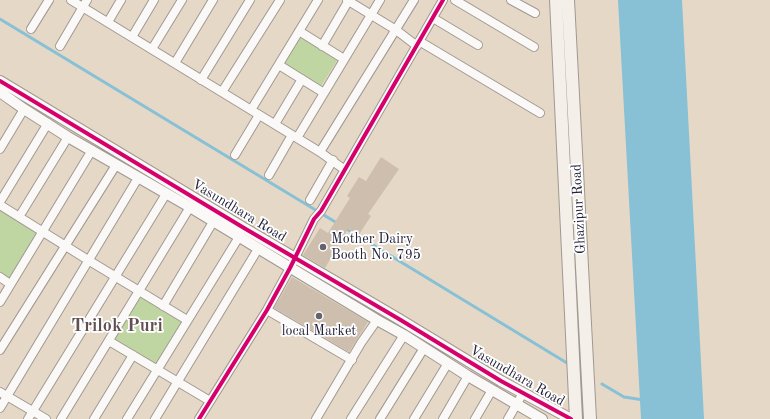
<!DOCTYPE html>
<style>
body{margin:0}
canvas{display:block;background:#e5d8c7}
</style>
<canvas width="770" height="419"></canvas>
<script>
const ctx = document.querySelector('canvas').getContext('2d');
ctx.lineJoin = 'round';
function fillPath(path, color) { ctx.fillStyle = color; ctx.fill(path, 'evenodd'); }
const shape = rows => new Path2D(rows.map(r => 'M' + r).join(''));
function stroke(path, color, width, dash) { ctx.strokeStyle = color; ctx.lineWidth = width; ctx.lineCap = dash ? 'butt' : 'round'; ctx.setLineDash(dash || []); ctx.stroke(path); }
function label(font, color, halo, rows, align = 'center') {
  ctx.font = font + ' "Old Standard TT",serif'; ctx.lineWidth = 3.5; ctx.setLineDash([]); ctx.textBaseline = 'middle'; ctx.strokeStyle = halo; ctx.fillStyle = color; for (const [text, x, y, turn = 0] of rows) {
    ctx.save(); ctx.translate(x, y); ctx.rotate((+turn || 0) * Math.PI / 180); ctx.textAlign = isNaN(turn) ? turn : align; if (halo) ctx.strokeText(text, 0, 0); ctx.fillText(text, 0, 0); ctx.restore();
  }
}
fillPath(shape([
 [300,36,338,59,321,86,283,63],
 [0,208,42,233,12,281,0,273],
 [141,294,183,319,154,367,112,341]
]), '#bfd6a3');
fillPath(shape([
 [618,0,682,0,704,419,641,419]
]), '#88c1d6');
stroke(shape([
 [0,19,337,223],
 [345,228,567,363],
 [602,384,624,397,644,400]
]), '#88c1d6', 3);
fillPath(shape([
 [381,157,399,169,368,214,371,216,358,236,348,229,325,268,303,255,320,228,328,233,350,198,347,196,359,177,366,181],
 [292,277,368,322,349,352,274,308]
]), '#cebeae');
const minor = shape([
 [71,0,320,152,345,170],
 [347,0,396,30,417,46],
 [455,0,534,47],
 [511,0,535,13],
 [433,18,478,45],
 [108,22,121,0],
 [31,29,49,0],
 [299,31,344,59],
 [132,37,154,0],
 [419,41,540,113],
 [60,46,87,0],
 [322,46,349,0],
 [152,49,182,0],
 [175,63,213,0],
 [279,65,324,93],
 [201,80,250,0],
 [222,92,280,0],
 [251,110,318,0],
 [275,124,302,79],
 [297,138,380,0],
 [0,149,24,109],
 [320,152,414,0],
 [235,155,259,115],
 [269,175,292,135],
 [310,200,333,160],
 [0,202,48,123],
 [0,205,88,260,187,320],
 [19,217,68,137],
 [0,277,10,284],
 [0,302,92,150],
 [163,306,213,222],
 [267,310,352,360],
 [109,341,210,401],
 [0,350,116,165],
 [0,392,46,419],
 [0,408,138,178],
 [28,419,166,194],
 [61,419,190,207],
 [94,419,133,355],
 [127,419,239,237],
 [155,419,258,249],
 [199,419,267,310,290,268,314,219,321,211,443,0],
 [316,419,361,343,377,320],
 [351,419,404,335],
 [380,419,424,348],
 [414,419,448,363],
 [443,419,468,376],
 [475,419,492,390],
 [508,419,523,393]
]);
const tertiary = shape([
 [0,81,244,228,399,319,501,381,571,419],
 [0,92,24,109,68,137,190,207,377,320,404,335,468,376,542,419]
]);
const secondary = shape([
 [556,0,576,419],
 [568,0,590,419]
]);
stroke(minor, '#a09992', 10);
stroke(tertiary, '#a09992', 12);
stroke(secondary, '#a09992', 14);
stroke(minor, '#fbf9f7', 8);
stroke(tertiary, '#fbf9f7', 10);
stroke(secondary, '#f4f0e9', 12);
stroke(shape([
 [0,81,244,228,399,319,501,381,571,419],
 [199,419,267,310,290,268,314,219,321,211,443,0]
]), '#d6006c', 4);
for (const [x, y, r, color] of [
 [323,247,4,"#66626c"],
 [319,316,4,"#66626c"]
]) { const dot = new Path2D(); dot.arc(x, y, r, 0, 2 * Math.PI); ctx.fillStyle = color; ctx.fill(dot); stroke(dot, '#fff', 1.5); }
label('14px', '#22223b', '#fff', [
 ["Ghazipur Road",579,209,-93],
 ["Vasundhara Road",239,211,31],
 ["Vasundhara Road",517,376,30]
]);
label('14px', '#22223b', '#fff', [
 ["Mother Dairy",331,239],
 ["Booth No. 795",331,255],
 ["local Market",319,331,"center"]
], 'left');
label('bold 18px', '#634f51', '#fff', [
 ["Trilok Puri",117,326]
]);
</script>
